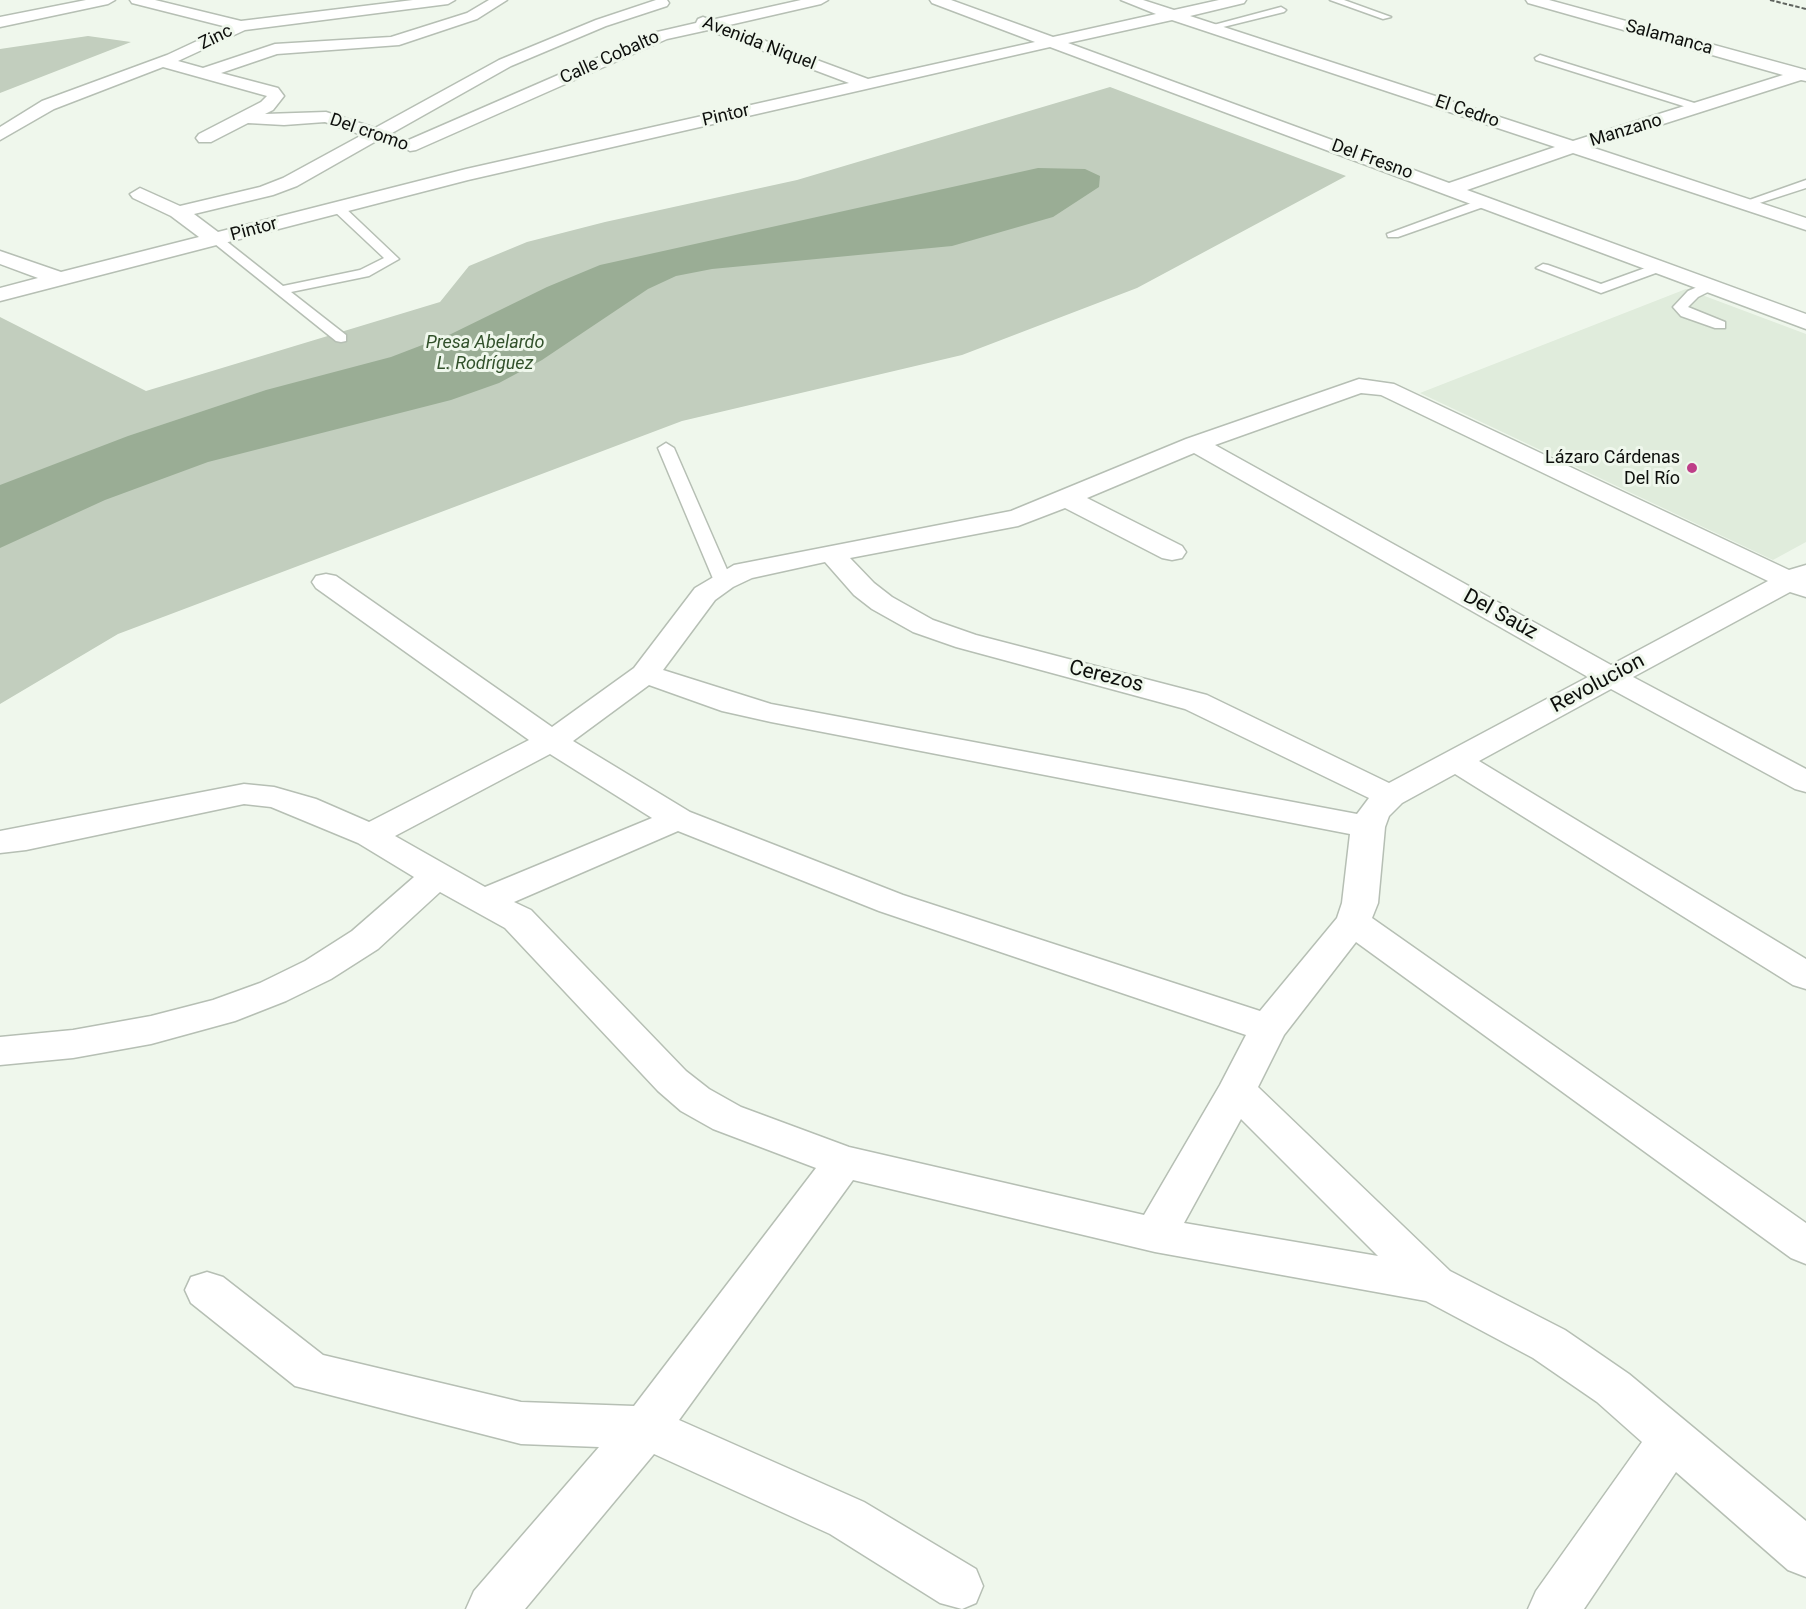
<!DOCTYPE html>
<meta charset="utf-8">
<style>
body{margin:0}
canvas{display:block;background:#eff7ec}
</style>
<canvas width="1806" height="1609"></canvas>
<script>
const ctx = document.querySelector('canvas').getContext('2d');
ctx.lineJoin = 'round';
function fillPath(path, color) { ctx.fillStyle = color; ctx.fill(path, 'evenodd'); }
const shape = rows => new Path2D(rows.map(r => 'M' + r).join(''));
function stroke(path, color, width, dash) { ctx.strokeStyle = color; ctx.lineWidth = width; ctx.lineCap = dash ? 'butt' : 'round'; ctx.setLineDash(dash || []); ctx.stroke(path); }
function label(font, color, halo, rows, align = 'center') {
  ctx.font = font + ' Roboto,sans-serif'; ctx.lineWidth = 6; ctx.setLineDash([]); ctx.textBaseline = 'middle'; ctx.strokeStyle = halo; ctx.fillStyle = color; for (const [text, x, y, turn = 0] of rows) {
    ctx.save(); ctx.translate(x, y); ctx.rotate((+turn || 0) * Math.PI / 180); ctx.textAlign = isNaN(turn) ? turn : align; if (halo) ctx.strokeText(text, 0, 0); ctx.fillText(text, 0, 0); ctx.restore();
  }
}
fillPath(shape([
 [1686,289,1806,334,1806,542,1773,560,1420,393]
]), '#e0ecdc');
fillPath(shape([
 [88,36,131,42,0,93,0,49],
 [1110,87,1346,176,1137,288,962,355,682,421,118,634,0,704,0,317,146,391,440,302,469,266,527,242,605,222,797,180]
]), '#c2cebe');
fillPath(shape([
 [1038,168,1085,169,1100,176,1099,187,1053,217,952,246,712,269,676,276,648,289,542,360,499,383,451,400,208,462,105,500,0,548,0,485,128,436,266,390,391,357,451,334,547,287,600,265]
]), '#9aad95');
const service = shape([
 [1330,0,1344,0,1391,17,1383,19,1330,0],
 [1281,7,1286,10,1284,12,1211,30,1206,27,1281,7],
 [1540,55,1704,106,1705,108,1696,110,1536,60,1535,58,1540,55],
 [1806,180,1806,188,1744,208,1738,204,1806,180],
 [1485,198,1491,202,1489,205,1398,237,1388,237,1387,234,1485,198],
 [338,204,342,205,399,259,369,276,291,292,346,335,346,341,341,342,336,341,210,240,216,236,221,237,283,286,360,270,384,258,334,211,332,208,338,204],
 [1659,263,1666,267,1664,270,1601,293,1536,268,1543,264,1548,265,1601,284,1659,263],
 [1709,282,1714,283,1714,289,1698,297,1688,307,1725,322,1725,328,1715,328,1681,316,1673,307,1688,291,1709,282],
 [666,443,674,448,732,581,729,585,723,586,714,581,658,448,666,443]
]);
const minor = shape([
 [86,0,115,0,108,4,0,27,0,17,86,0],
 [130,0,155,0,241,21,413,0,455,0,448,4,245,30,178,61,203,68,275,44,391,37,467,13,489,0,507,0,477,19,399,45,277,54,221,73,278,88,284,96,273,110,265,114,326,112,375,128,499,60,596,20,656,0,667,0,669,3,667,6,606,26,511,66,392,133,401,139,398,143,392,144,378,140,297,186,273,195,194,214,218,232,466,169,849,83,708,30,667,39,416,150,410,151,401,146,404,142,657,32,696,23,698,19,703,17,711,20,801,0,828,0,821,4,725,26,868,79,1035,42,932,3,930,0,951,0,1053,37,1156,14,1121,0,1143,0,1174,10,1219,0,1246,0,1244,3,1190,16,1573,141,1783,75,1528,3,1526,0,1549,0,1806,70,1806,81,1801,80,1591,147,1806,218,1806,230,1573,153,1467,190,1806,314,1806,329,1050,47,468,180,0,301,0,288,38,278,0,264,0,251,61,272,199,237,171,216,133,198,130,194,140,188,180,206,260,187,283,178,362,135,325,122,284,125,248,123,211,142,199,142,196,138,199,134,261,102,267,96,163,67,54,109,0,140,0,127,42,101,167,55,227,27,132,3,130,0],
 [1172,20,1555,147,1449,183,1068,43,1172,20],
 [1359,379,1394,384,1789,570,1806,565,1806,597,1790,592,1633,677,1806,769,1806,792,1795,789,1611,689,1479,761,1806,959,1806,989,1793,985,1455,774,1402,803,1389,816,1385,827,1378,903,1372,918,1806,1223,1806,1264,1791,1258,1356,942,1284,1035,1258,1087,1450,1271,1565,1330,1629,1374,1806,1521,1806,1577,1788,1570,1676,1472,1584,1609,1528,1609,1536,1591,1642,1442,1597,1402,1533,1358,1426,1301,1155,1252,853,1180,679,1420,864,1502,976,1569,983,1586,976,1603,962,1609,940,1603,830,1534,654,1454,525,1609,466,1609,474,1591,599,1447,521,1444,295,1386,191,1303,185,1290,191,1277,207,1272,223,1277,323,1355,521,1402,634,1406,816,1168,713,1129,681,1111,658,1091,505,928,440,892,378,949,331,979,286,1001,235,1021,151,1044,73,1058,0,1065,0,1037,73,1030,151,1016,213,1000,260,983,305,961,352,931,414,877,358,843,271,807,244,804,26,850,0,853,0,831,244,784,274,787,316,799,369,822,529,740,316,588,312,582,316,576,326,574,336,576,552,727,634,668,695,588,734,565,1011,511,1186,439,1359,379],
 [1361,393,1381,395,1768,581,1611,665,1215,445,1361,393],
 [1194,453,1588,677,1389,783,1207,695,976,635,933,620,892,597,874,583,850,558,1018,526,1065,508,1162,558,1172,560,1182,558,1186,552,1182,546,1087,498,1194,453],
 [825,562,854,595,872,609,913,632,956,647,1185,709,1369,798,1357,814,771,704,663,670,715,600,733,587,752,578,825,562],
 [649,685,722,711,771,722,1350,834,1342,903,1337,918,1260,1011,903,895,690,812,573,741,649,685],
 [550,754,652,818,485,887,395,836,550,754],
 [678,831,879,911,1246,1035,1220,1085,1144,1215,849,1147,741,1107,709,1089,686,1071,531,910,514,902,678,831],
 [1241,1119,1378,1256,1184,1223,1241,1119]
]);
stroke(service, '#b6bfb4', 3);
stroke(minor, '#b6bfb4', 3);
fillPath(service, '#fff');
fillPath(minor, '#fff');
stroke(shape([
 [1770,0,1806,9]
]), '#5f635e', 2, [4.5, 2]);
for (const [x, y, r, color] of [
 [1692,468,6,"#be3e88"]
]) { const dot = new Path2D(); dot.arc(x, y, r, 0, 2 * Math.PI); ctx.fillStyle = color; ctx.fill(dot); stroke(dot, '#eff7ec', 2); }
label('18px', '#0d0f0c', '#eff7ec', [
 ["Zinc",216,38,-26],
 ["Salamanca",1669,38,15],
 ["Avenida Niquel",759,44,21],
 ["Calle Cobalto",610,58,-24],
 ["El Cedro",1467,112,19],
 ["Pintor",726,116,-13],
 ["Manzano",1626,131,-17],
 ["Del cromo",369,133,19],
 ["Del Fresno",1372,160,20],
 ["Pintor",254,230,-15]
]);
label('italic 18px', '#32512b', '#eff7ec', [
 ["Presa Abelardo",485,343],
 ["L. Rodríguez",485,364]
]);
label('18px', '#0d0f0c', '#eff7ec', [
 ["Lázaro Cárdenas",1680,458],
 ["Del Río",1680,479]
], 'right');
label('21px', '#0d0f0c', '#eff7ec', [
 ["Del Saúz",1500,615,29],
 ["Cerezos",1106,677,14],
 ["Revolucion",1598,684,-28]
]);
</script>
